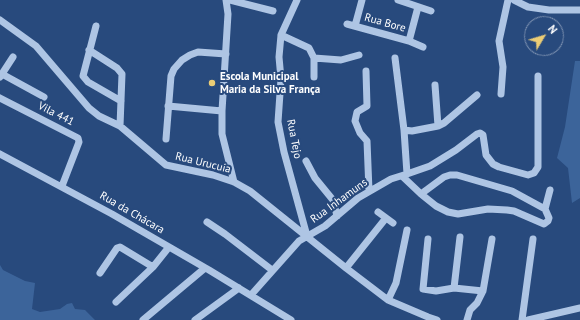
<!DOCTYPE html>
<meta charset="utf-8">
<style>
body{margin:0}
#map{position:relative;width:580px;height:320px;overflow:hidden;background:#284a7d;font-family:"PT Sans",sans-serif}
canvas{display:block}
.north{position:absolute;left:524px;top:16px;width:40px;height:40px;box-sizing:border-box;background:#284a7d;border:1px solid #7e92b1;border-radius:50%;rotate:52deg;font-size:11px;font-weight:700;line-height:16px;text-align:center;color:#fff}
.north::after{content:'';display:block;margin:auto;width:14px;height:18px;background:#eccd75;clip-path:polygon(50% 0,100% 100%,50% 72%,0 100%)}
</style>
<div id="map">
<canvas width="580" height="320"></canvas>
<div class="north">N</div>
</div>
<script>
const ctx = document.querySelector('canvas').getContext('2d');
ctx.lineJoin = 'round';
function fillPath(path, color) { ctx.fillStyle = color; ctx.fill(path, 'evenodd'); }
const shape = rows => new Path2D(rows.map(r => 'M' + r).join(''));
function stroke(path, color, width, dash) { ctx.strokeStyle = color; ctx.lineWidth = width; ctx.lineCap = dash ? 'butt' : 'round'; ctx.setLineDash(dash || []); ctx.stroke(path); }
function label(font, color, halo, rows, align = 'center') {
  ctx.font = font + ' "PT Sans",sans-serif'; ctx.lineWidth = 4; ctx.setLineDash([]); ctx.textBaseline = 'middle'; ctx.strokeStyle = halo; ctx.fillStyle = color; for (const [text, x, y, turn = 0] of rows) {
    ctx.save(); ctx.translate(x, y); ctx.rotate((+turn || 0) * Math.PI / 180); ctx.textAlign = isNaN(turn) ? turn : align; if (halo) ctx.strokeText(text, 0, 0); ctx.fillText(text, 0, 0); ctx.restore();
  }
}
fillPath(shape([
 [575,61,580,61,580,198,572,203,568,168,557,158,565,127],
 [0,265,3,270,25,281,35,283,32,309,40,312,60,309,67,304,72,303,75,309,85,310,95,320,0,320]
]), '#3c649a');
stroke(shape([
 [226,0,228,14,222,111,222,134,234,182],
 [230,0,273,11],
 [297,0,281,35,279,57,281,79,278,122,284,152,307,236],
 [398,0,431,11],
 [514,0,528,7,549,10,580,10],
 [0,20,36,46,89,108,99,116,120,126,166,165,213,175,234,182,250,191,346,268,388,300,428,317,437,320],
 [347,24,409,41,418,7],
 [96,26,83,76,88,82,121,101],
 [355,26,362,0],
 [281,35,309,48,314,58,341,60,359,55],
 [409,41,423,47],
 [89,50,117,68,122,74,120,126],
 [395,58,404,130,407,174],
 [366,71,367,106,357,112,355,121,360,133,367,141,369,191],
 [2,74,44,97],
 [0,77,13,57],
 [314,77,314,58],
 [435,85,438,126],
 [501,94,503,67,499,41,508,0],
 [0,98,78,138,79,142,62,186],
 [168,106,222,111],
 [404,130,412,131,438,126,444,123,477,95],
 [166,139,171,76,174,69,182,60,190,55,198,52,226,54],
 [0,154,112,214,209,270,291,320],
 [306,161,315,178,333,200,337,216],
 [402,176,421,194,436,206,448,212,458,214,488,209,507,210,514,211,544,224,548,221,549,218,545,209,512,191,457,175,450,175,444,177,421,194],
 [545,209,550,190],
 [378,212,393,223],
 [207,222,225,234,272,270],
 [428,239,423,289,436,291,454,288,483,291],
 [346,268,386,218],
 [100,273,117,248,120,247,153,267],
 [454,288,460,237],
 [251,295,299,241,325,226,358,198,391,179,407,174,430,166,456,150,477,134,480,133,483,135,486,155,493,164,499,167,528,175,534,173,538,167,538,76],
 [388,300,396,283,407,230],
 [116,302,153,267,169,247],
 [143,320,205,268],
 [195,320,239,288],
 [467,320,470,310,477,303,483,291,492,239],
 [522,320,533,239],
 [528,320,580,308]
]), '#aec5e4', 7);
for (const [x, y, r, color] of [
 [212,83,4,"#eccd75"]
]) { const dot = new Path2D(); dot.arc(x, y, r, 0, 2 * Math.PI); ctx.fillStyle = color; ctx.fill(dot); stroke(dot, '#284a7d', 1.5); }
label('11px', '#fff', '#284a7d', [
 ["Rua Bore",385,23,16],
 ["Vila 441",56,114,27],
 ["Rua Tejo",294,139,79],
 ["Rua Urucuia",203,163,14],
 ["Rua Inhamuns",339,201,-36],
 ["Rua da Chácara",132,213,30]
]);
label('bold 11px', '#fff', '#284a7d', [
 ["Escola Municipal",220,77],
 ["Maria da Silva França",220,90]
], 'left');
</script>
